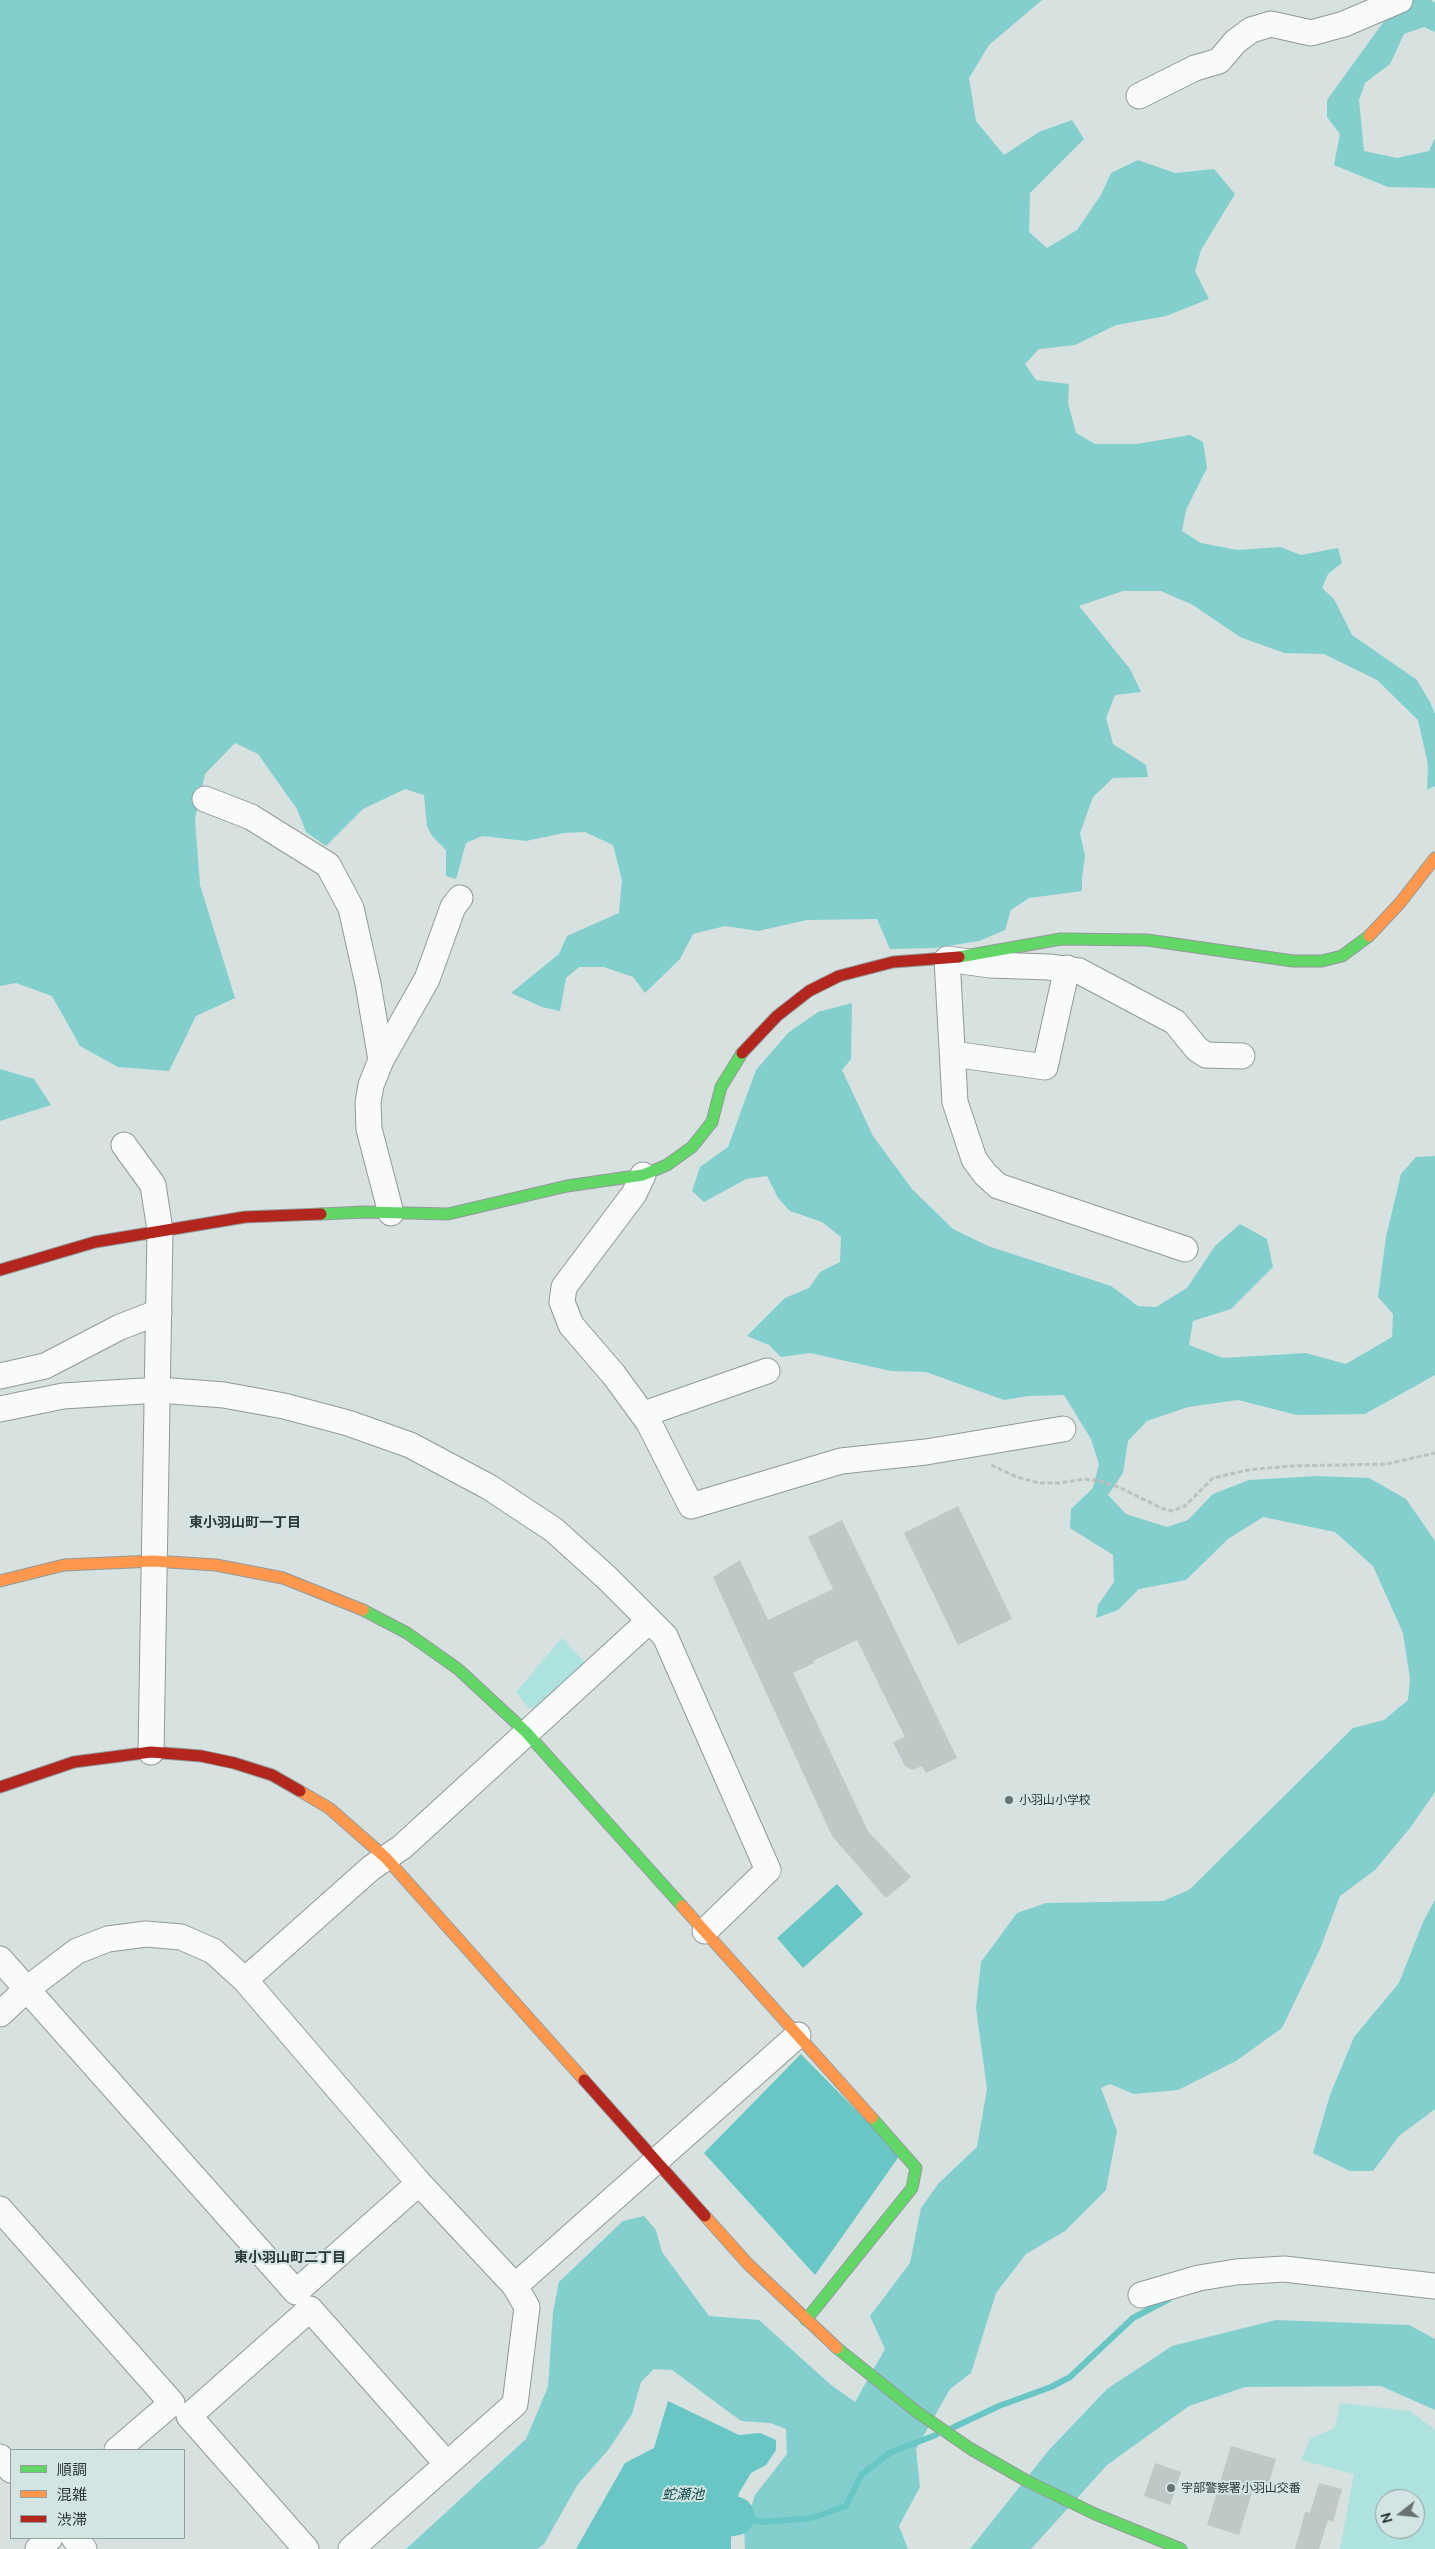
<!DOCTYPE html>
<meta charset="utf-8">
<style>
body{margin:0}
#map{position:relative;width:1435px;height:2549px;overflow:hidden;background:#d6e1e0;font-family:Ubuntu,"Noto Sans JP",sans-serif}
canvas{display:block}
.legend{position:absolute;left:10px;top:2449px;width:175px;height:90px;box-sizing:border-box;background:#d2e5e4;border:1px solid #919f9e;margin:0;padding:6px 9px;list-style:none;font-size:15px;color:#2f3636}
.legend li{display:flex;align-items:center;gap:10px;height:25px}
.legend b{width:25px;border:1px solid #919f9e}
.north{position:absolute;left:1375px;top:2489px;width:50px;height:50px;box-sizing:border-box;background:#d2e5e4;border:1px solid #919f9e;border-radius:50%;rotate:254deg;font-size:14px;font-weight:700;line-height:20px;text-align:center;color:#2f3636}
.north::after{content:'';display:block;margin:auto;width:18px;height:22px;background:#697272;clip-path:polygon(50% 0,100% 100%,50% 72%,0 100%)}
</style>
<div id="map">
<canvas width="1435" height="2549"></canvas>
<ul class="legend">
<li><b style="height:6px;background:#63d668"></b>順調</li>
<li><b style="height:6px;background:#ff974d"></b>混雑</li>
<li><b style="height:6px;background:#b3261e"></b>渋滞</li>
</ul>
<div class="north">N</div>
</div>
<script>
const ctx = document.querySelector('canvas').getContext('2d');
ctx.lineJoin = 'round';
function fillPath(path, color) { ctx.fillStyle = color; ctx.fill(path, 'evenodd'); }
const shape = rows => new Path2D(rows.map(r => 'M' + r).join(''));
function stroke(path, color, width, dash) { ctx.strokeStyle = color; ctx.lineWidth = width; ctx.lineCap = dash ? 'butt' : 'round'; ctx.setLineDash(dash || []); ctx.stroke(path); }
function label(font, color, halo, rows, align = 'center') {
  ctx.font = font + ' Ubuntu,"Noto Sans JP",sans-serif'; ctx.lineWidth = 4; ctx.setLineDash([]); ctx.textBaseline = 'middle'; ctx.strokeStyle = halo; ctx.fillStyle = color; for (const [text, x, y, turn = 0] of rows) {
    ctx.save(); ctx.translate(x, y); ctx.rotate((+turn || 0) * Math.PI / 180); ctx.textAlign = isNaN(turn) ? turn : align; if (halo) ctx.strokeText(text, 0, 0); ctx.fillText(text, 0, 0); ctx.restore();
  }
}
fillPath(shape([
 [562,1638,587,1665,545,1707,529,1708,516,1692],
 [1340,2403,1410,2411,1435,2430,1435,2549,1340,2549,1354,2474,1301,2460,1310,2439,1335,2428],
 [1385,2499,1415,2499,1415,2529,1385,2529]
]), '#aee2df');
fillPath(shape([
 [0,0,1042,0,989,45,969,78,976,121,1004,155,1039,132,1072,120,1084,139,1030,193,1029,232,1047,248,1077,230,1101,195,1111,173,1138,160,1175,173,1214,169,1235,194,1201,250,1195,271,1209,299,1166,316,1116,325,1075,345,1039,349,1025,364,1036,380,1069,384,1068,403,1076,433,1095,444,1137,444,1190,435,1203,442,1207,468,1186,510,1182,531,1201,543,1237,550,1280,547,1301,555,1338,548,1342,563,1328,574,1322,588,1334,599,1352,635,1417,680,1430,702,1435,714,1435,786,1427,790,1428,765,1418,720,1377,680,1324,654,1284,653,1240,637,1193,605,1161,591,1123,591,1079,606,1130,669,1141,692,1115,695,1106,718,1113,744,1146,765,1148,777,1113,778,1093,797,1080,833,1085,856,1082,878,1082,891,1029,898,1011,910,1005,930,979,941,935,948,890,949,877,919,807,920,758,931,725,926,693,934,680,959,645,993,633,977,604,967,579,967,566,978,560,1011,542,1007,511,993,559,954,567,936,619,913,622,880,613,845,585,832,564,833,526,841,482,836,466,843,456,879,446,876,446,850,432,836,427,826,424,795,405,789,363,809,326,846,306,832,297,809,258,754,235,743,205,774,195,819,200,885,235,998,196,1016,169,1071,118,1067,80,1046,52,996,16,983,0,986],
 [1386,0,1431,0,1435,3,1435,32,1424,27,1404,34,1390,64,1365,83,1359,100,1364,151,1397,158,1429,151,1435,138,1435,188,1388,187,1334,165,1340,134,1327,117,1327,100,1387,17],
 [852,1003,851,1059,842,1070,873,1136,912,1189,953,1229,988,1246,1111,1286,1138,1306,1156,1307,1187,1288,1215,1246,1240,1224,1267,1239,1273,1267,1231,1309,1193,1321,1189,1345,1223,1358,1306,1353,1346,1364,1392,1337,1393,1314,1378,1297,1386,1237,1401,1174,1416,1157,1435,1156,1435,1375,1365,1414,1297,1415,1238,1400,1188,1407,1147,1421,1128,1441,1123,1473,1108,1495,1126,1514,1167,1527,1188,1520,1213,1494,1249,1480,1317,1476,1369,1478,1406,1499,1435,1541,1435,1792,1410,1828,1375,1870,1340,1896,1320,1949,1282,2028,1236,2061,1178,2090,1134,2094,1110,2084,1101,2088,1117,2131,1106,2190,1065,2231,1026,2254,996,2293,971,2373,950,2389,916,2449,920,2487,899,2526,908,2549,745,2549,744,2528,755,2495,787,2454,786,2429,770,2423,741,2421,672,2370,654,2369,641,2382,632,2414,609,2449,578,2484,544,2544,537,2549,406,2549,526,2439,548,2387,553,2312,559,2282,623,2221,644,2216,656,2230,662,2252,709,2316,759,2320,831,2385,855,2402,885,2349,870,2316,910,2263,921,2208,938,2184,977,2147,987,2089,976,2008,981,1962,1017,1913,1046,1903,1163,1901,1189,1890,1353,1728,1384,1720,1408,1700,1410,1679,1403,1633,1373,1566,1335,1532,1263,1517,1228,1539,1186,1580,1139,1589,1118,1610,1096,1618,1098,1605,1114,1582,1113,1555,1070,1528,1071,1509,1093,1488,1099,1464,1091,1439,1064,1395,1028,1396,1004,1400,926,1372,891,1371,810,1353,781,1357,769,1345,747,1336,785,1298,809,1288,820,1272,840,1262,841,1237,822,1222,790,1211,778,1198,767,1176,746,1179,704,1202,692,1191,700,1167,728,1147,756,1070,788,1033,818,1012],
 [0,1069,34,1079,51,1105,0,1121],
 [1435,1900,1435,2109,1399,2136,1373,2171,1350,2171,1313,2153,1330,2095,1354,2037,1399,1983,1423,1922],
 [1276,2320,1409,2325,1435,2339,1435,2410,1381,2386,1245,2387,1189,2406,1107,2465,1031,2549,970,2549,1049,2450,1107,2389,1172,2346]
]), '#82cfcd');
fillPath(shape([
 [837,1884,863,1914,803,1968,777,1938],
 [801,2054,900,2155,815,2275,704,2153],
 [668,2401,739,2435,760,2433,776,2440,776,2450,766,2465,751,2473,739,2493,731,2527,731,2549,576,2549,625,2463,654,2448]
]), '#68c7c5');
stroke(shape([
 [952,2428,999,2406,1051,2387,1070,2377,1133,2318,1169,2299],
 [735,2516,763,2522,812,2518,846,2506,862,2474,891,2452,936,2435]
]), '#68c7c5', 6);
stroke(shape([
 [698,2549,706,2521,735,2516]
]), '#68c7c5', 39);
fillPath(shape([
 [958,1506,1012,1619,958,1645,904,1533],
 [842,1520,957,1758,926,1773,922,1766,912,1770,905,1766,893,1742,905,1737,857,1640,813,1661,814,1663,793,1673,868,1831,911,1877,886,1898,832,1836,713,1577,740,1560,768,1620,833,1589,808,1537],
 [1231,2446,1276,2459,1267,2490,1254,2486,1239,2535,1207,2525],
 [1155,2463,1181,2472,1170,2505,1144,2496],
 [1319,2483,1342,2489,1333,2522,1328,2520,1319,2549,1295,2549,1305,2512,1310,2513]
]), '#bfc8c7');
const street = shape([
 [1139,96,1195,68,1219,61,1235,42,1251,30,1271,24,1311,33,1344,24,1400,0],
 [205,799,251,817,328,865,351,908,368,984,381,1060],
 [953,1054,1045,1067,1067,968],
 [124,1145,153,1185,160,1230,151,1752],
 [643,1175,634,1194,564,1287,562,1302,571,1325,614,1375,649,1423,691,1506,841,1461,926,1452,1063,1429],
 [391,1213,369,1129,368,1103,371,1085,381,1060,427,979,453,907,460,898],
 [1185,1249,998,1186,985,1174,974,1159,955,1102,947,959,990,965,1049,967,1079,971,1175,1022,1197,1049,1206,1055,1242,1056],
 [0,1376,45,1366,120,1327,159,1312],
 [0,1409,63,1396,159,1390,224,1395,284,1406,348,1423,410,1445,489,1487,554,1530,607,1578,665,1636,768,1870,705,1931],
 [644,1414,767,1371],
 [0,1959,296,2292,419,2183],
 [245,1980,371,1868,402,1847,649,1621],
 [0,2014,27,1989,77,1951,108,1939,146,1934,181,1937,213,1951,245,1980,419,2183,515,2286,527,2307,515,2404,351,2549],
 [0,2209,172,2403,117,2450],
 [515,2286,798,2035],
 [1141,2295,1199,2278,1236,2272,1284,2269,1435,2286],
 [0,2457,11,2470],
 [74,2538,84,2549],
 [38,2549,50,2538],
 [306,2549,189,2416,310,2309,447,2464]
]);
const fast = shape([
 [959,957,1061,939,1147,940,1293,961,1322,961,1342,956,1369,936],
 [321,1214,365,1212,448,1214,567,1186,643,1175,667,1165,692,1147,712,1122,721,1087,742,1053],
 [363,1610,407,1633,458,1669,526,1732,682,1906],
 [806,2320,912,2188,916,2168,872,2118],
 [837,2348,917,2412,971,2449,1027,2481,1095,2514,1181,2549]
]);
const slow = shape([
 [1369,936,1400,903,1435,858],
 [0,1581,64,1565,153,1561,216,1565,283,1578,363,1610],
 [300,1791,329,1808,386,1858,584,2080],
 [682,1906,872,2118],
 [705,2216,748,2264,837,2348]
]);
const jam = shape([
 [742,1053,777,1016,809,991,839,976,893,962,959,957],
 [0,1270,95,1242,245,1217,321,1214],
 [0,1787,74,1762,151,1752,201,1756,234,1763,272,1775,300,1791],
 [584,2080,705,2216]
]);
stroke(street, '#929a99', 27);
stroke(fast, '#929a99', 13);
stroke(slow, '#929a99', 13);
stroke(jam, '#929a99', 13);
stroke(shape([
 [991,1465,1017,1477,1039,1483,1059,1483,1084,1479,1100,1481,1121,1488,1161,1508,1172,1511,1185,1506,1213,1478,1248,1470,1289,1466,1387,1464,1435,1453]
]), '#bec1c1', 3, [5, 2.5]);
stroke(street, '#f9fafa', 25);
stroke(fast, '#63d668', 11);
stroke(slow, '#ff974d', 11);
stroke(jam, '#b3261e', 11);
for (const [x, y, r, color] of [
 [1009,1800,5,"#697272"],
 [1171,2488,5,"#697272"]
]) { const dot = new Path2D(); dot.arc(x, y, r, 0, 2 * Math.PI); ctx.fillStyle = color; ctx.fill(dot); stroke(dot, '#d2e5e4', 2); }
label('12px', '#2f3636', '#d2e5e4', [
 ["小羽山小学校",1019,1800],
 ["宇部警察署小羽山交番",1181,2488]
], 'left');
label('bold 14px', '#2f3636', '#d2e5e4', [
 ["東小羽山町一丁目",245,1522],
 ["東小羽山町二丁目",290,2257]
]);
label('italic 14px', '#114948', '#d2e5e4', [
 ["蛇瀬池",683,2494]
]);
</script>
